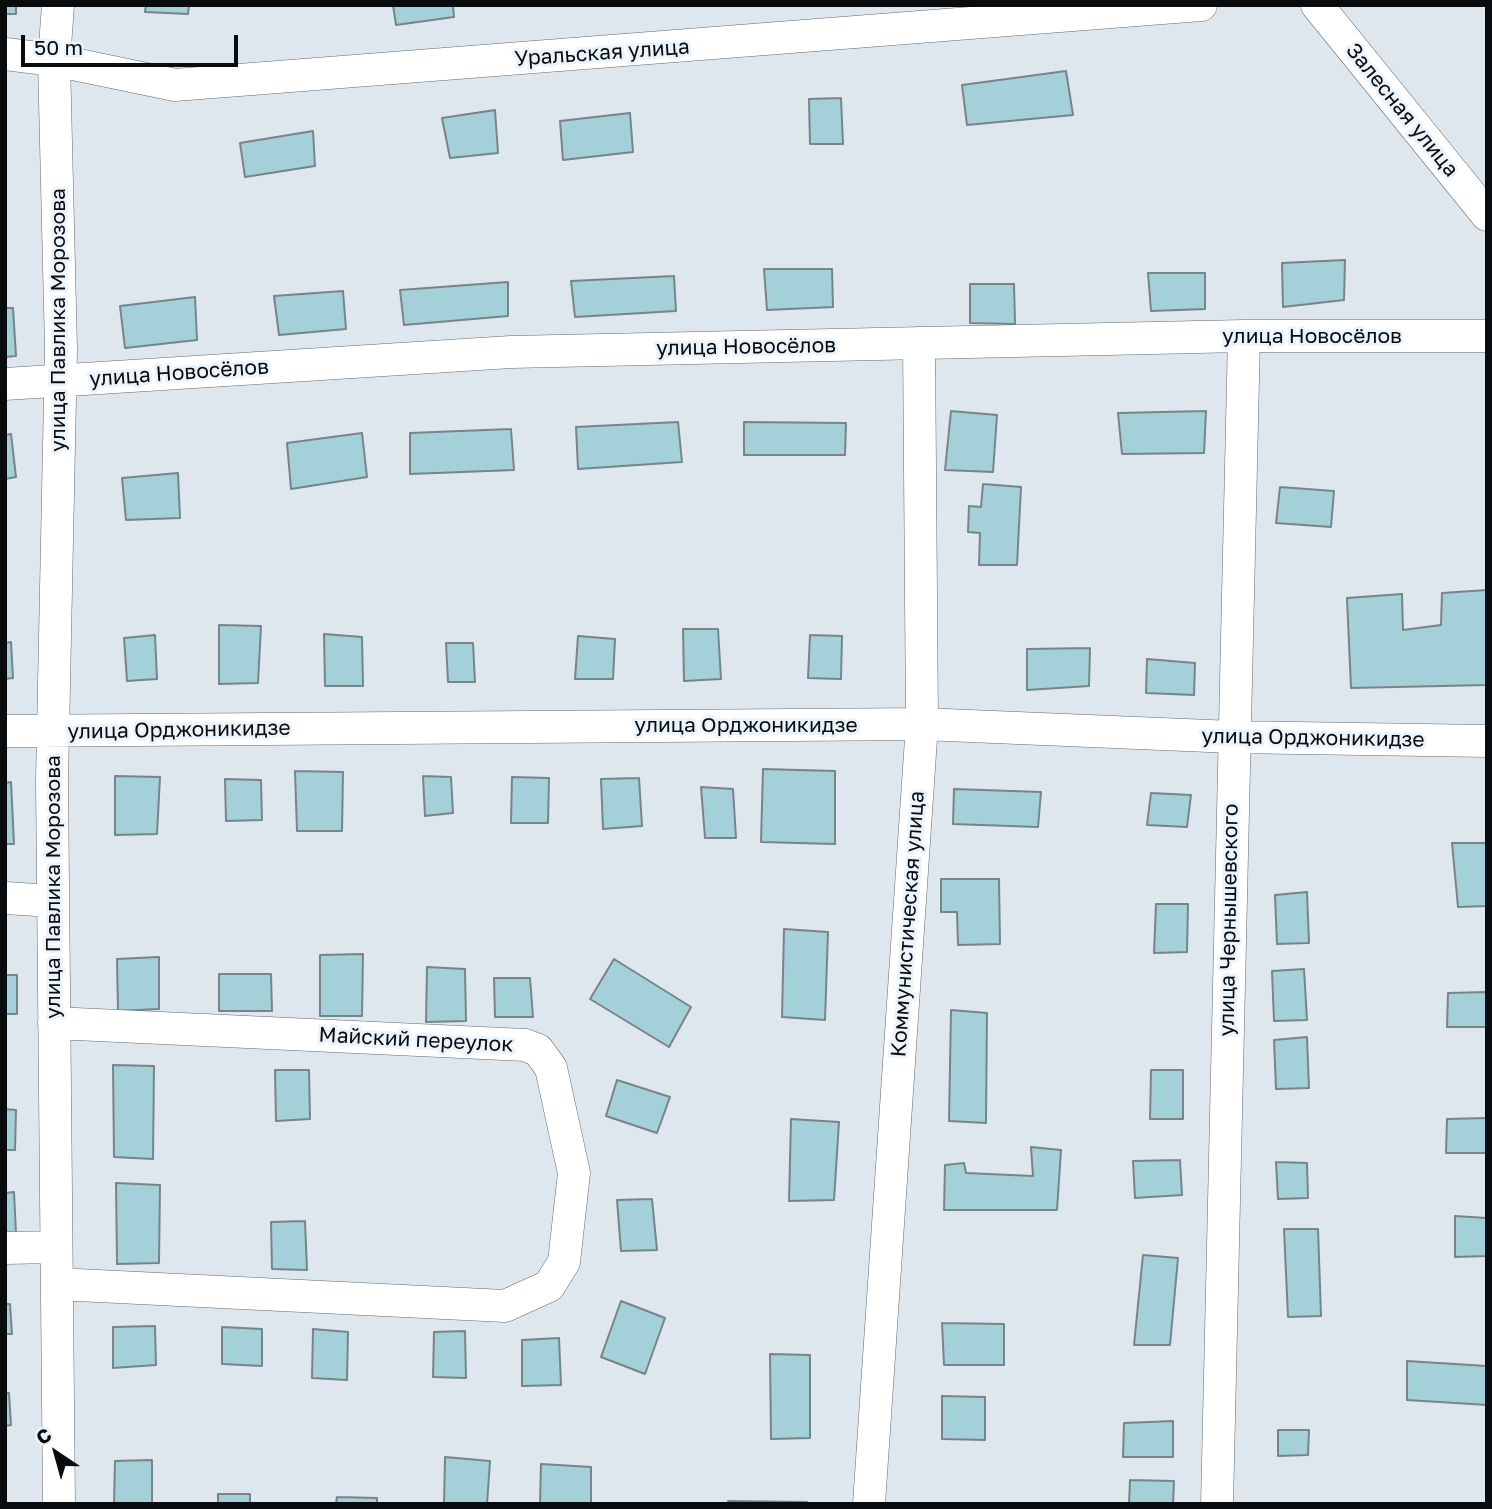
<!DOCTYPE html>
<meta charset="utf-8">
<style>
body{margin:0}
#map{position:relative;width:1492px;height:1509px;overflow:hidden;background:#dee7ee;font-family:"Golos Text",sans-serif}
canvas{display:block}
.frame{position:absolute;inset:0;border:7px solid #090c0e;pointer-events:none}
.north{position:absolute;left:21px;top:1418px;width:70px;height:70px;-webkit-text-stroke:5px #ebf4fb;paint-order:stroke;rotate:324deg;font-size:19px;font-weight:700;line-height:28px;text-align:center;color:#090c0e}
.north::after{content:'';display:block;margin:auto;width:24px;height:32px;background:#090c0e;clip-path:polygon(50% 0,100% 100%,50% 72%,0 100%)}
.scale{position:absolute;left:21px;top:35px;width:217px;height:32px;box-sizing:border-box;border:4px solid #090c0e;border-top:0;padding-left:9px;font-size:21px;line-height:24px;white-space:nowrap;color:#090c0e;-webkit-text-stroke:5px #ebf4fb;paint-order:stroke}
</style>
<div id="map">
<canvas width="1492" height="1509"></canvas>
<div class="frame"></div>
<div class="north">С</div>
<div class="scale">50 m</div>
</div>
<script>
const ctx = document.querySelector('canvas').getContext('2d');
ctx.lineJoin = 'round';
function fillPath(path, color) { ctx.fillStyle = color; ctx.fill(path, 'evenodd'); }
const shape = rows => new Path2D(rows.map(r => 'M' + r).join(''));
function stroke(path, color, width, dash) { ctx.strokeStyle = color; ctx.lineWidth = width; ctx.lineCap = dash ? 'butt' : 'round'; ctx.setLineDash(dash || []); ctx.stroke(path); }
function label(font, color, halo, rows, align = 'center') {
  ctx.font = font + ' "Golos Text",sans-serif'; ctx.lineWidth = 6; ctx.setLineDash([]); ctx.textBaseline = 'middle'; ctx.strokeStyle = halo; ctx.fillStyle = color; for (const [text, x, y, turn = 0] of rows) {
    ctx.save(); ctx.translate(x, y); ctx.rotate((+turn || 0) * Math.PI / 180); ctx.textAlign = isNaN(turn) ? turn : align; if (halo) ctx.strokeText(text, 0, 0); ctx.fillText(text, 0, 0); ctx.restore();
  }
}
const building = shape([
 [5,5,16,5,16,14,5,14,5,5],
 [146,5,189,5,188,14,145,12,146,5],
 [393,5,453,5,454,17,396,25,393,5],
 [1066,71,1073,115,967,125,962,85,1066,71],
 [841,98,843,144,810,144,809,99,841,98],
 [495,110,498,153,450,158,442,118,495,110],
 [630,113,633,152,563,160,560,121,630,113],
 [313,131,315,166,245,177,240,143,313,131],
 [1345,260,1344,300,1283,307,1282,263,1345,260],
 [764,269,832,269,833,307,767,310,764,269],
 [1148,273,1205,273,1205,309,1151,311,1148,273],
 [674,276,676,311,575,317,571,281,674,276],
 [508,282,508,316,404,325,400,290,508,282],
 [970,284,1014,284,1015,324,970,323,970,284],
 [343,291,346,329,279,335,274,296,343,291],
 [195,297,197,340,125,348,120,306,195,297],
 [5,308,13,308,16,356,5,357,5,308],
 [951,411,997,415,993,472,945,470,951,411],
 [1206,411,1204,453,1122,454,1118,413,1206,411],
 [678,422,682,462,578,469,576,427,678,422],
 [744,422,846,423,845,455,744,455,744,422],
 [511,429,514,470,410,474,410,433,511,429],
 [362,433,367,477,291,489,287,443,362,433],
 [11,434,16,477,5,479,5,435,11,434],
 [178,473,180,518,126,520,122,478,178,473],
 [983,484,1021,487,1017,565,979,565,980,533,968,532,969,506,981,507,983,484],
 [1280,487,1334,491,1331,527,1276,523,1280,487],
 [1487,590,1487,685,1351,688,1347,598,1402,594,1403,630,1441,625,1442,593,1487,590],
 [219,625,261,626,258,683,219,684,219,625],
 [683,629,718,629,721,679,684,681,683,629],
 [324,634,362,637,363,686,325,686,324,634],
 [155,635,157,679,127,681,124,638,155,635],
 [810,635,842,636,841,679,808,678,810,635],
 [578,636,615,639,613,679,575,679,578,636],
 [11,642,13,678,5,679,5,643,11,642],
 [446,643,473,643,475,682,448,682,446,643],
 [1090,648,1089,686,1027,690,1027,649,1090,648],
 [1147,659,1195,663,1194,695,1146,693,1147,659],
 [763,769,835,771,835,844,761,842,763,769],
 [295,771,343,772,342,831,297,831,295,771],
 [115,776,160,777,157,834,115,835,115,776],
 [423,776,451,777,453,813,425,816,423,776],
 [512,777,549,778,548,823,511,823,512,777],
 [639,778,642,826,603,829,601,779,639,778],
 [225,779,261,780,262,820,226,821,225,779],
 [11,782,14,844,5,844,5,783,11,782],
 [701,787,733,789,736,838,705,838,701,787],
 [954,789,1041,792,1038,827,953,824,954,789],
 [1151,793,1191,795,1187,827,1147,825,1151,793],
 [1452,843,1486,843,1487,906,1458,907,1452,843],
 [941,879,999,879,1000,944,958,945,957,912,941,912,941,879],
 [1307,892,1309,943,1277,944,1275,895,1307,892],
 [1156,904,1188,904,1187,952,1154,953,1156,904],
 [784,929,828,932,825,1020,782,1017,784,929],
 [363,954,362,1016,320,1016,320,955,363,954],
 [159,957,159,1009,118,1011,117,959,159,957],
 [614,959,691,1007,669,1047,590,999,614,959],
 [427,967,465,969,466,1021,426,1022,427,967],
 [1304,969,1307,1020,1274,1021,1272,971,1304,969],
 [219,974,271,974,272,1011,219,1011,219,974],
 [5,975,17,975,17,1014,5,1014,5,975],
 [494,978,530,978,533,1017,495,1017,494,978],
 [1487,992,1487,1027,1447,1027,1448,993,1487,992],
 [951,1010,987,1013,986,1123,949,1121,951,1010],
 [1307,1037,1309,1088,1276,1089,1274,1040,1307,1037],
 [113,1065,154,1066,153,1159,114,1157,113,1065],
 [275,1070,309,1070,310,1119,276,1121,275,1070],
 [1151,1070,1183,1070,1183,1119,1150,1119,1151,1070],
 [617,1080,670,1097,657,1133,606,1116,617,1080],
 [5,1109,16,1110,15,1150,5,1150,5,1109],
 [1487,1118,1487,1153,1446,1153,1447,1119,1487,1118],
 [791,1119,839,1122,834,1200,789,1201,791,1119],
 [1031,1147,1061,1150,1057,1210,944,1210,945,1165,964,1163,966,1173,1033,1176,1031,1147],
 [1180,1160,1182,1195,1135,1198,1133,1161,1180,1160],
 [1276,1162,1307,1163,1308,1198,1278,1199,1276,1162],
 [116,1183,160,1185,159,1263,117,1264,116,1183],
 [14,1192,16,1233,5,1233,5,1193,14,1192],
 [652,1199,657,1250,621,1251,617,1200,652,1199],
 [1455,1216,1487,1218,1487,1256,1455,1257,1455,1216],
 [305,1221,307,1270,272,1269,271,1222,305,1221],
 [1284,1229,1318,1229,1321,1316,1288,1317,1284,1229],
 [1143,1255,1178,1258,1170,1345,1134,1345,1143,1255],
 [621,1301,665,1318,645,1374,601,1357,621,1301],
 [5,1304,10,1304,12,1334,5,1334,5,1304],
 [942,1323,1004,1324,1004,1365,944,1365,942,1323],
 [155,1326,156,1365,113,1368,113,1327,155,1326],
 [222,1327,262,1329,262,1366,222,1364,222,1327],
 [313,1329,348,1332,347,1380,312,1378,313,1329],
 [465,1331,466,1378,433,1377,434,1332,465,1331],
 [559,1338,561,1385,522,1386,522,1340,559,1338],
 [770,1354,810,1355,810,1438,771,1439,770,1354],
 [1407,1361,1487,1366,1487,1405,1407,1400,1407,1361],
 [5,1393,9,1393,11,1425,5,1426,5,1393],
 [942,1396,985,1397,985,1440,942,1439,942,1396],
 [1173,1421,1173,1457,1123,1457,1124,1423,1173,1421],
 [1278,1430,1309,1430,1308,1455,1278,1456,1278,1430],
 [445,1457,490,1461,487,1504,444,1504,445,1457],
 [152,1460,152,1504,114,1504,115,1461,152,1460],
 [541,1464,591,1467,591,1504,540,1504,541,1464],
 [1130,1480,1174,1481,1173,1504,1129,1504,1130,1480],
 [218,1494,250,1494,250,1504,218,1504,218,1494],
 [337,1497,377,1498,377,1504,336,1504,337,1497],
 [728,1501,807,1502,728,1504,728,1501]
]);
fillPath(building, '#a4d0d9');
stroke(building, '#798486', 2);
const minor = shape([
 [58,5,54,60,61,349,52,781,59,1504],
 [1317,5,1487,215],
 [5,54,54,60,175,85,1201,5],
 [5,384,511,352,1244,336,1487,336],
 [5,731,922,724,1233,737,1487,741],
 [5,898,53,901],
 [54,1023,525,1045,538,1050,551,1068,574,1173,564,1262,549,1286,505,1306,57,1284],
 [5,1248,56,1247],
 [869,1504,922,724,919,343],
 [1217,1504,1244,336]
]);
stroke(minor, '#626a70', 33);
stroke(minor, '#fff', 32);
label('21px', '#090c0e', '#ebf4fb', [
 ["Уральская улица",602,53,-4],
 ["Залесная улица",1402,110,51],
 ["улица Павлика Морозова",58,320,-90],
 ["улица Новосёлов",1312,336],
 ["улица Новосёлов",746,347,-1],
 ["улица Новосёлов",179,373,-4],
 ["улица Орджоникидзе",746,725],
 ["улица Орджоникидзе",179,730,-1],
 ["улица Орджоникидзе",1313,738,1],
 ["улица Павлика Морозова",53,887,-90],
 ["улица Чернышевского",1229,920,-89],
 ["Коммунистическая улица",908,924,-86],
 ["Майский переулок",416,1040,3]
]);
</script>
